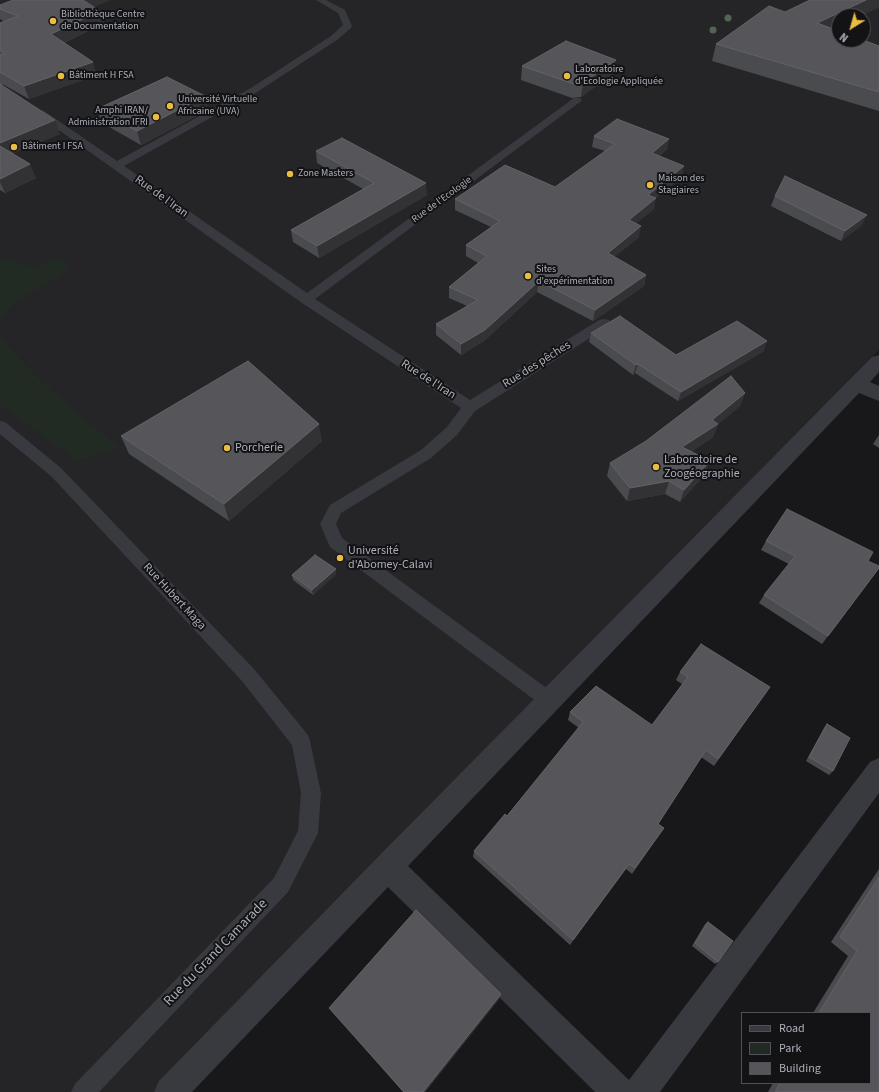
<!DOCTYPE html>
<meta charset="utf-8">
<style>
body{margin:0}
#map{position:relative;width:879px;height:1092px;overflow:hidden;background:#18181a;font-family:"Source Sans 3",sans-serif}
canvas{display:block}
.legend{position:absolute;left:741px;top:1012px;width:130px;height:72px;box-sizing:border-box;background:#131315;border:1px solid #505157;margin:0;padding:5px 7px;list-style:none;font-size:12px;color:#abafb9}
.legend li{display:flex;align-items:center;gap:8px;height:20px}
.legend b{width:20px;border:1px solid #505157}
.north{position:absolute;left:831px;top:8px;width:40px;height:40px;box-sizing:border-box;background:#131315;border:1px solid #505157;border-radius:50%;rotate:217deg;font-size:11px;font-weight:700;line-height:16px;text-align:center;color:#abafb9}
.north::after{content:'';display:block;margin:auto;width:14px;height:18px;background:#eabd40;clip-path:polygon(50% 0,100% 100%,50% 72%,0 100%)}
</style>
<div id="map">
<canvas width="879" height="1092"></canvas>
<ul class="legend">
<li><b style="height:5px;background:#393a3f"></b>Road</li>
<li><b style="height:11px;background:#222a24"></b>Park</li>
<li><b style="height:11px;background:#55555a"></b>Building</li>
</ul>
<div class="north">N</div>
</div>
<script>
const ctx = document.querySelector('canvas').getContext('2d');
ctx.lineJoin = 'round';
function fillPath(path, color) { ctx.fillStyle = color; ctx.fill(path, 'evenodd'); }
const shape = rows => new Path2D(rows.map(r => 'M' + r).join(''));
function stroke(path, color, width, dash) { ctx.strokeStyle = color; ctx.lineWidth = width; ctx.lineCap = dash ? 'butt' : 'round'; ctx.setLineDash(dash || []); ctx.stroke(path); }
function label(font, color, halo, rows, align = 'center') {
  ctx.font = font + ' "Source Sans 3",sans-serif'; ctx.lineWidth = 4; ctx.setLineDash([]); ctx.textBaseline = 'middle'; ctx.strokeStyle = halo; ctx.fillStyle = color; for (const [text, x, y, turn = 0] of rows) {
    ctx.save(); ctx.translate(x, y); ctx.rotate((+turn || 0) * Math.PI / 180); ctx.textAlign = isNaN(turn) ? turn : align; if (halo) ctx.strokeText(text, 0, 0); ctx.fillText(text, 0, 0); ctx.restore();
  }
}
fillPath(shape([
 [0,0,879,0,879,350,816,418,159,1092,0,1092],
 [839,16,863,16,863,40,839,40]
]), '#252427');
fillPath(shape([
 [60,257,70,269,16,302,0,320,0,258,34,267],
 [0,337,42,382,120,448,77,461,0,405]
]), '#222a24');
fillPath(shape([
 [316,0,326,0,345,10,352,26,351,28,337,40,257,92,124,166,307,293,574,98,580,98,582,100,580,102,315,299,470,400,599,320,604,319,609,320,610,323,609,326,475,411,457,435,431,458,341,513,336,524,342,538,552,692,555,698,552,704,546,706,540,704,330,547,320,524,330,505,421,450,447,427,461,408,302,303,35,113,40,110,44,111,117,161,251,88,331,36,343,25,338,13,316,0],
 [0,421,5,422,61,468,254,669,308,735,310,741,321,793,318,833,288,892,99,1092,71,1092,75,1084,274,878,298,831,301,793,292,745,242,681,51,476,0,434,0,421]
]), '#393a3f');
fillPath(shape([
 [879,355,879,372,870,382,879,386,879,401,859,393,408,866,629,1080,870,762,879,758,879,793,660,1092,595,1092,388,887,192,1092,154,1092,159,1081,378,857,872,357,879,355]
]), '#393a3f');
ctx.fillStyle = '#536456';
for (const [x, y] of [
 [728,18],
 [713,30]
]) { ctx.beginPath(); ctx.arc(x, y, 3.5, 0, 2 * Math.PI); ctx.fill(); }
fillPath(shape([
 [879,0,879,7,833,29,879,46,879,111,712,61,716,44,785,12],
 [0,5,94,7,100,11,104,23,64,43,97,75,29,99,4,85,0,84,0,23,4,21,1,20,0,18],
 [522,66,614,73,581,97,572,98,521,80],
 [0,84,60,134,12,153,36,178,5,193,0,190],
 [97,109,208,110,141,145,102,123],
 [594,136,667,149,659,156,682,177,655,198,654,209,636,223,639,237,614,257,646,275,644,286,593,321,537,292,484,341,461,355,436,335,436,324,467,306,449,298,449,287,478,263,466,256,466,245,491,227,455,210,455,199,555,187,605,151,592,147],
 [316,151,427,195,319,258,293,242,291,230,363,189,317,163],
 [775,196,862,225,841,241,771,206],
 [591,333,676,355,764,351,678,401,635,373,633,375,589,342],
 [745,393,740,406,718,424,713,437,691,452,705,474,680,502,665,494,627,501,607,476,610,463],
 [879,435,879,448,873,444],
 [121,436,322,441,229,521,129,454],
 [766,541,868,561,879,568,822,644,759,603,764,595,789,564,761,550],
 [336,569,336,574,313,595,293,580,292,575],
 [680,672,770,687,714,766,701,757,658,824,664,828,632,874,626,869,570,945,473,857,474,851,507,816,579,728,568,720,570,712,652,725,682,684,676,680],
 [827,724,833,771,829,775,806,761,824,728],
 [879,869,879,1092,768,1092,773,1083,870,1083,870,1013,813,1013,848,956,831,942],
 [708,922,718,962,715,964,692,946,705,924],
 [501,994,499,999,425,1092,403,1092,333,1012,329,1008]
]), '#4a4b4f');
fillPath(shape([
 [81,0,111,0,84,11],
 [866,0,879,0,879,7,860,16,839,16,839,26,812,39,817,23],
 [100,11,104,23,55,47,51,34],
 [616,60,614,73,581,97,583,83],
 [93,62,97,75,29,99,24,86],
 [205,96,208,110,141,145,137,131],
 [55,120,60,134,2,158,0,152,0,143],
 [669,139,667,149,649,163,652,153],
 [30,164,36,178,5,193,0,182,0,179],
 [684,166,682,177,646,206,648,195],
 [426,183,427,195,319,258,317,246],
 [656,198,654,209,627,231,629,220],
 [867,215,862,225,841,241,845,231],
 [641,226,639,237,606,264,608,253],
 [646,275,644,286,593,321,595,310],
 [539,281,537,292,484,341,461,355,461,344],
 [767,341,764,351,678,401,681,392],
 [638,364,635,373,633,375,636,365],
 [745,393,740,406,718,424,713,437,678,461,682,447,712,420],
 [319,424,322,441,229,521,224,504],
 [710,461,705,474,680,502,684,490],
 [669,481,665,494,627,501,630,488],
 [336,569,336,574,313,595,312,590],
 [629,864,626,869,570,945,573,940],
 [501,994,499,999,425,1092,423,1092]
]), '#323235');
const building = shape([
 [13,0,83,0,100,11,51,34,93,62,24,86,0,72,0,55,5,54,0,50,0,23,18,16,0,9,0,5,13,0],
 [810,0,866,0,817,23,839,31,839,40,863,40,879,46,879,92,716,44,769,6,785,12,810,0],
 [566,41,616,60,583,83,574,84,522,66,566,41],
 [167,77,205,96,137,131,97,109,167,77],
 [0,84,55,120,0,143,0,84],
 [617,119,669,139,652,153,684,166,648,195,656,198,629,220,641,226,608,253,646,275,595,310,539,281,485,330,461,344,436,324,478,300,449,287,487,256,466,245,500,221,455,199,505,165,555,187,615,144,594,136,617,119],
 [342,138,426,183,317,246,291,230,374,183,316,151,342,138],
 [0,146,30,164,0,179,0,146],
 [785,176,867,215,845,231,775,196,785,176],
 [620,316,676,355,737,321,767,341,681,392,638,364,636,365,591,333,620,316],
 [248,361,319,424,224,504,121,436,248,361],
 [731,376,745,393,712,420,718,424,682,447,710,461,684,490,669,481,630,488,610,463,646,441,731,376],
 [787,509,873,552,868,561,879,566,879,568,828,636,764,595,795,556,766,541,787,509],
 [315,555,336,569,312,590,292,575,315,555],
 [701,644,770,687,718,759,706,750,658,824,664,828,635,868,629,864,573,940,474,851,505,814,507,816,583,722,570,712,596,686,652,725,688,677,680,672,701,644],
 [827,724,850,738,833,771,809,757,827,724],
 [879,877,879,1092,775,1092,780,1083,870,1083,870,1013,819,1013,857,951,840,937,879,877],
 [416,910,501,994,423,1092,404,1092,329,1008,416,910],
 [708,922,733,941,718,962,695,943,708,922]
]);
fillPath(building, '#55555a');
stroke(building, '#626369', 1);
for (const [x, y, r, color] of [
 [53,21,4,"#eabd40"],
 [61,76,4,"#eabd40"],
 [567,76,4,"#eabd40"],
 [170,106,4,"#eabd40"],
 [156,117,4,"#eabd40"],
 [14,147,4,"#eabd40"],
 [290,174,4,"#eabd40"],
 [650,185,4,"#eabd40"],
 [528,276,4,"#eabd40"],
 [227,448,4,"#eabd40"],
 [656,467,4,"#eabd40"],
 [340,558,4,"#eabd40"]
]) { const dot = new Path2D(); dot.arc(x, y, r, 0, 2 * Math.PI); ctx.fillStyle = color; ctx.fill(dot); stroke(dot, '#131315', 1.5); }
label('10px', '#abafb9', '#131315', [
 ["Bibliothèque Centre",61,15],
 ["de Documentation",61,27],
 ["Laboratoire",575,70],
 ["d'Ecologie Appliquée",575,82],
 ["Bâtiment H FSA",69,76],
 ["Université Virtuelle",178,100],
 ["Africaine (UVA)",178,112],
 ["Amphi IRAN/",148,111,"right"],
 ["Administration IFRI",148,123,"right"],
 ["Bâtiment I FSA",22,147],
 ["Zone Masters",298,174],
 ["Maison des",658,179],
 ["Stagiaires",658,191],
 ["Sites",536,270],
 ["d'expérimentation",536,282]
], 'left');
label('10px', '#abafb9', '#131315', [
 ["Rue de l'Ecologie",442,200,-36]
]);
label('12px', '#abafb9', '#131315', [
 ["Rue de l'Iran",161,197,36],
 ["Rue des pêches",537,365,-32],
 ["Rue de l'Iran",428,380,33],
 ["Rue Hubert Maga",174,597,47]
]);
label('12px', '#abafb9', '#131315', [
 ["Porcherie",235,448],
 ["Laboratoire de",664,460],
 ["Zoogéographie",664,474],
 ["Université",348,551],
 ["d'Abomey-Calavi",348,565]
], 'left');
label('14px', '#abafb9', '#131315', [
 ["Rue du Grand Camarade",216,953,-46]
]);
</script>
